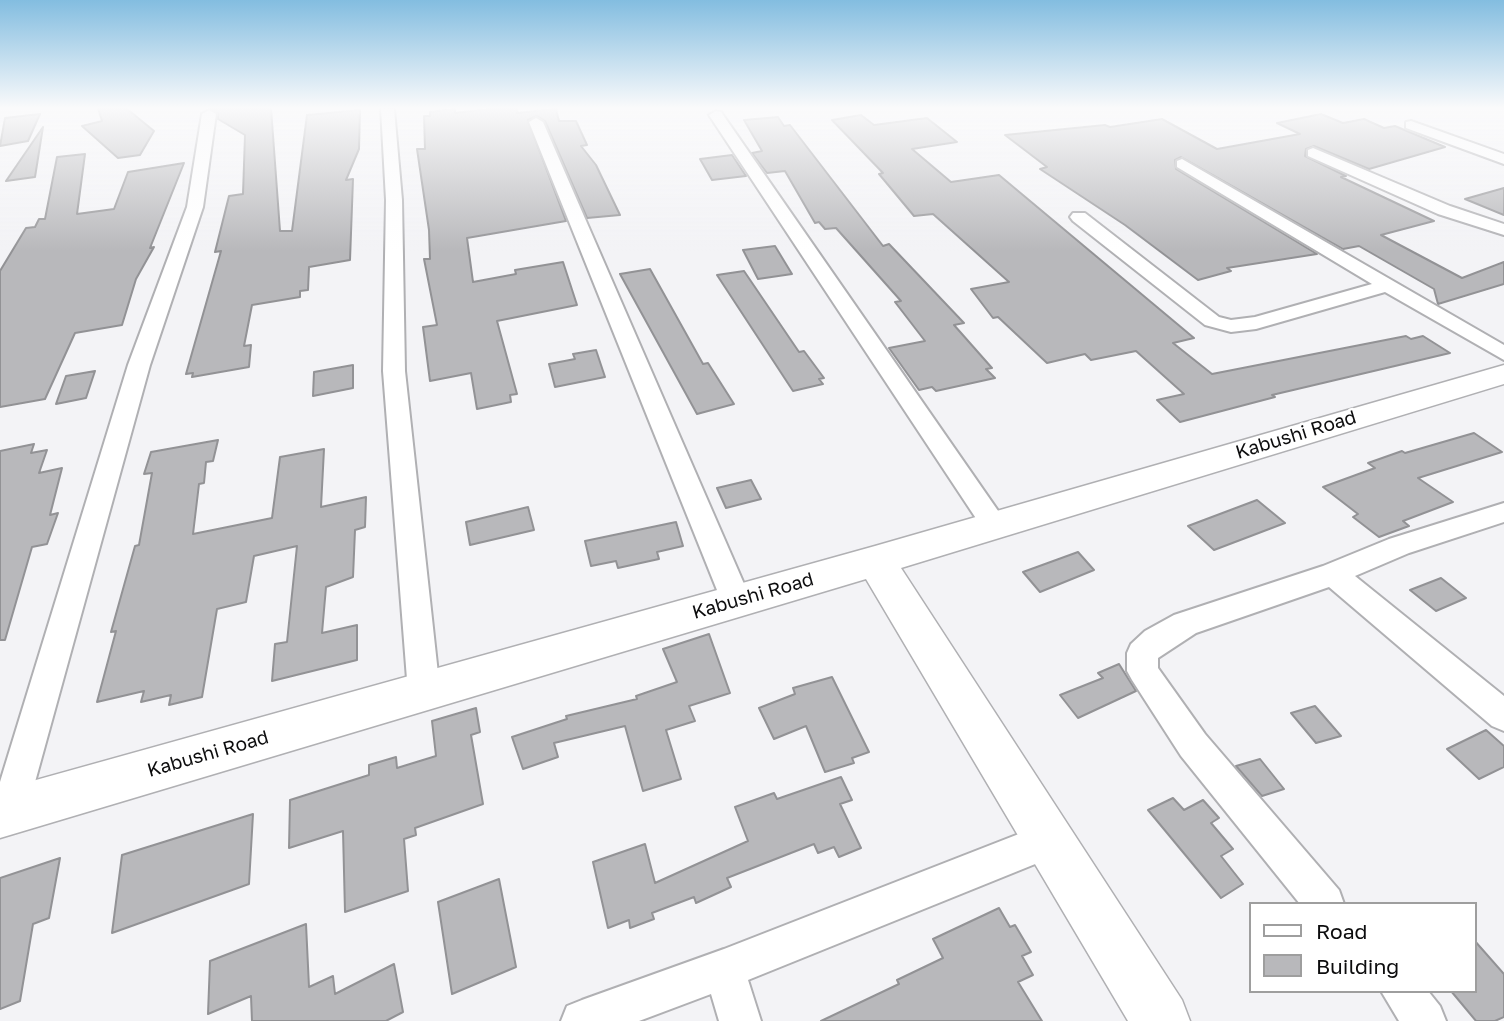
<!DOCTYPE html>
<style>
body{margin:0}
#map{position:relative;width:1504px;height:1021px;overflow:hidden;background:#f3f3f6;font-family:"Golos Text",sans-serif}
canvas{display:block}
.legend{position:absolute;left:1249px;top:902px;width:228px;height:91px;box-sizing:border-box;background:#fff;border:2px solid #9e9e9e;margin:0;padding:9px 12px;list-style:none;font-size:21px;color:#0c0c0d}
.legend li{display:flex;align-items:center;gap:14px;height:35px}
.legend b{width:35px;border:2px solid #9e9e9e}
</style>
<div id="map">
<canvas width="1504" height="1021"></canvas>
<ul class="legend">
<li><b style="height:9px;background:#fff"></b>Road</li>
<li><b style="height:19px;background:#b8b8bb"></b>Building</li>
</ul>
</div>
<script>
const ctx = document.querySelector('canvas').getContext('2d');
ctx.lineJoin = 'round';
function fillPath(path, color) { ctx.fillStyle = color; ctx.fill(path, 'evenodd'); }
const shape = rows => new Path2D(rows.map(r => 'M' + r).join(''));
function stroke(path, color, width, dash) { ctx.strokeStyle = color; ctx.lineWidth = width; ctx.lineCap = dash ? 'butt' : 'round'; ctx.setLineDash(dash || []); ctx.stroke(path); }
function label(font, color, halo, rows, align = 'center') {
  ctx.font = font + ' "Golos Text",sans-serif'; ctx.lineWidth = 5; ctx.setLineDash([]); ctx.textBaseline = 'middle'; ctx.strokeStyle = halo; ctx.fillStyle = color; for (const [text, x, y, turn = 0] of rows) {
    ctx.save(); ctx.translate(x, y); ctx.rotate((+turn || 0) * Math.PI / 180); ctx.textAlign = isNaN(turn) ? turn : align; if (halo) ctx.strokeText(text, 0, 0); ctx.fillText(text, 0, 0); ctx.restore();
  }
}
const building = shape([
 [98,108,126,108,154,131,140,155,118,158,82,126,102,121,98,108],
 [211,108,271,108,280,231,292,231,307,115,360,110,359,149,346,180,353,179,350,260,309,267,308,290,300,291,300,297,252,305,244,346,251,345,249,367,192,377,193,373,186,374,221,251,215,252,229,196,243,194,245,135,218,119,218,113,211,108],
 [500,108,517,108,517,113,556,109,559,121,576,121,587,145,581,146,596,165,620,215,587,218,545,121,537,116,528,120,566,221,467,238,473,282,516,274,515,270,563,262,577,305,497,321,517,394,510,395,511,402,477,409,471,373,430,381,423,327,437,325,424,259,430,259,429,230,417,149,425,149,424,116,430,116,430,112,455,109,455,113,500,108],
 [40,114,28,141,0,146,5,118,40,114],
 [1321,114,1343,123,1364,119,1384,128,1395,126,1445,147,1369,169,1314,146,1306,149,1305,156,1346,176,1341,177,1434,221,1381,235,1462,278,1504,262,1504,284,1438,304,1434,289,1359,246,1343,249,1181,157,1175,160,1176,169,1317,254,1227,268,1231,271,1198,280,1125,225,1040,169,1047,167,1005,135,1105,125,1110,127,1162,119,1217,149,1300,134,1277,123,1321,114],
 [861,115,874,125,927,118,957,142,912,149,951,182,999,175,1194,338,1173,343,1212,374,1406,336,1411,339,1423,336,1450,353,1272,395,1275,397,1180,422,1157,400,1184,394,1136,351,1091,360,1085,354,1047,363,998,317,993,318,971,289,1009,282,933,214,914,216,879,174,883,173,832,120,861,115],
 [778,117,784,126,790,125,883,246,889,244,964,323,954,325,992,368,986,369,995,378,936,391,932,387,919,390,889,348,925,341,895,302,901,301,836,228,825,229,819,222,815,223,785,171,767,173,752,153,762,151,744,120,778,117],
 [43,127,35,177,6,181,43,127],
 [85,154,77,214,114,209,128,172,184,163,150,248,154,247,136,279,122,325,75,333,45,399,0,407,0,271,26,228,35,227,39,219,45,219,57,157,85,154],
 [732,155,746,176,712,180,700,159,732,155],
 [1504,188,1504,215,1465,199,1504,188],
 [775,246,792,274,758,279,743,250,775,246],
 [650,269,703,364,708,363,734,404,697,414,620,274,650,269],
 [744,271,799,352,804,351,824,378,819,379,823,384,793,391,717,275,744,271],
 [596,350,605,377,555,387,549,364,575,359,573,354,596,350],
 [353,365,353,388,313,396,314,372,353,365],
 [95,371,86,398,56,404,66,376,95,371],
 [1474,433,1502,452,1418,478,1453,502,1403,521,1409,526,1379,537,1353,517,1358,514,1323,487,1375,468,1368,463,1402,451,1405,453,1474,433],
 [218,440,213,461,206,462,204,483,199,484,193,534,272,518,280,457,324,449,321,507,366,497,365,527,355,530,353,577,326,587,322,633,357,625,357,660,272,681,275,644,287,642,297,546,254,556,246,602,217,609,202,697,169,705,171,695,141,702,144,691,97,702,116,631,111,632,135,546,139,545,152,473,144,474,151,452,218,440],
 [34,444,31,453,47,450,39,473,62,468,50,515,58,513,47,544,32,547,5,640,0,640,0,451,34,444],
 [751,480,761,499,726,508,717,488,751,480],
 [1257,500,1285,523,1214,550,1188,526,1257,500],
 [528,507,534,530,470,545,466,522,528,507],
 [676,522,683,546,657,552,659,559,618,568,616,561,591,566,585,541,676,522],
 [1078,552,1094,570,1040,592,1023,572,1078,552],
 [1441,578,1466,598,1436,611,1410,590,1441,578],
 [709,634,730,693,689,706,695,721,666,730,681,779,643,791,625,726,554,743,558,757,523,769,512,737,567,719,566,716,637,699,636,696,677,682,663,649,709,634],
 [1119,664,1136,691,1078,718,1060,695,1103,678,1098,673,1119,664],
 [832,677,869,752,852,758,854,763,825,772,806,726,774,739,759,708,795,694,793,688,832,677],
 [1315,706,1341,736,1316,743,1291,713,1315,706],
 [476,708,480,732,471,735,483,804,415,828,416,835,404,839,408,891,345,912,343,831,289,848,290,800,369,775,369,765,396,757,397,768,436,756,432,721,476,708],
 [1486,730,1504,746,1504,767,1479,779,1447,749,1486,730],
 [1260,759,1284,789,1262,796,1236,766,1260,759],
 [841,777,852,800,840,804,861,848,839,857,834,847,818,853,814,844,727,878,731,887,696,903,694,897,652,913,654,919,630,928,629,920,608,928,593,862,645,844,655,883,748,841,735,807,774,793,777,799,841,777],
 [1173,798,1184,810,1203,800,1219,818,1211,823,1233,849,1221,856,1243,884,1221,898,1148,810,1173,798],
 [253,814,249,884,112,933,122,855,253,814],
 [60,858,49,918,33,924,20,1001,0,1009,0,878,60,858],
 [499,879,516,967,452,994,438,902,499,879],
 [999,908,1010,927,1015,925,1031,952,1022,956,1033,975,1018,982,1042,1021,821,1021,899,984,897,980,943,958,933,939,999,908],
 [306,924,309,987,333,976,335,994,394,964,403,1012,386,1021,252,1021,251,996,208,1014,210,961,306,924],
 [1474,940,1504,974,1504,1017,1495,1021,1476,1021,1451,991,1474,991,1474,940]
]);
fillPath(building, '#b8b8bb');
stroke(building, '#929295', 2);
const street = shape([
 [381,108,394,109,402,200,405,371,440,692,435,702,424,706,413,702,408,692,383,371,386,200,381,108],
 [209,110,216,114,203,207,150,365,27,811,22,823,9,828,0,825,0,782,128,365,187,207,202,114,209,110],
 [716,111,721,112,1003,518,1007,525,1003,532,994,535,985,532,709,115,716,111],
 [536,118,543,122,751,600,746,608,736,612,726,608,721,600,529,122,536,118],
 [1411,121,1504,154,1504,164,1406,128,1406,122,1411,121],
 [1313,148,1450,206,1504,224,1504,235,1438,214,1308,156,1308,150,1313,148],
 [1182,159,1504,345,1504,360,1385,292,1256,329,1231,332,1205,325,1073,221,1070,217,1073,213,1085,213,1219,317,1231,320,1255,317,1372,284,1177,167,1177,161,1182,159],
 [1504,503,1504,522,1409,553,1355,576,1504,696,1504,731,1492,726,1329,587,1196,633,1158,658,1158,668,1205,734,1339,890,1344,904,1300,904,1181,756,1132,680,1127,671,1127,653,1131,644,1145,631,1174,615,1323,566,1389,539,1504,503],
 [1047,823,1060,828,1065,841,1060,854,748,980,761,1021,719,1021,711,994,639,1021,561,1021,567,1006,582,1000,724,949,1047,823],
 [1381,991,1428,991,1440,1006,1446,1021,1399,1021,1381,991]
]);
const secondary = shape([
 [1504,365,1504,384,901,568,1182,1000,1190,1021,1128,1021,866,579,0,838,0,790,875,546,1504,365]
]);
stroke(street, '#b0b0b3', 4);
stroke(secondary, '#b0b0b3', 3);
fillPath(street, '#fff');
fillPath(secondary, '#fff');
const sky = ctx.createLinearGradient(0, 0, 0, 251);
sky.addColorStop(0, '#83bde0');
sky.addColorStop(0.43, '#fafafb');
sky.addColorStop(1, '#fafafb00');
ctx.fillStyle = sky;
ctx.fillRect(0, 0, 1504, 251);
label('19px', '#0c0c0d', '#fff', [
 ["Kabushi Road",1296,435,-17],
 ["Kabushi Road",753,596,-16],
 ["Kabushi Road",208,754,-16]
]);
</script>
